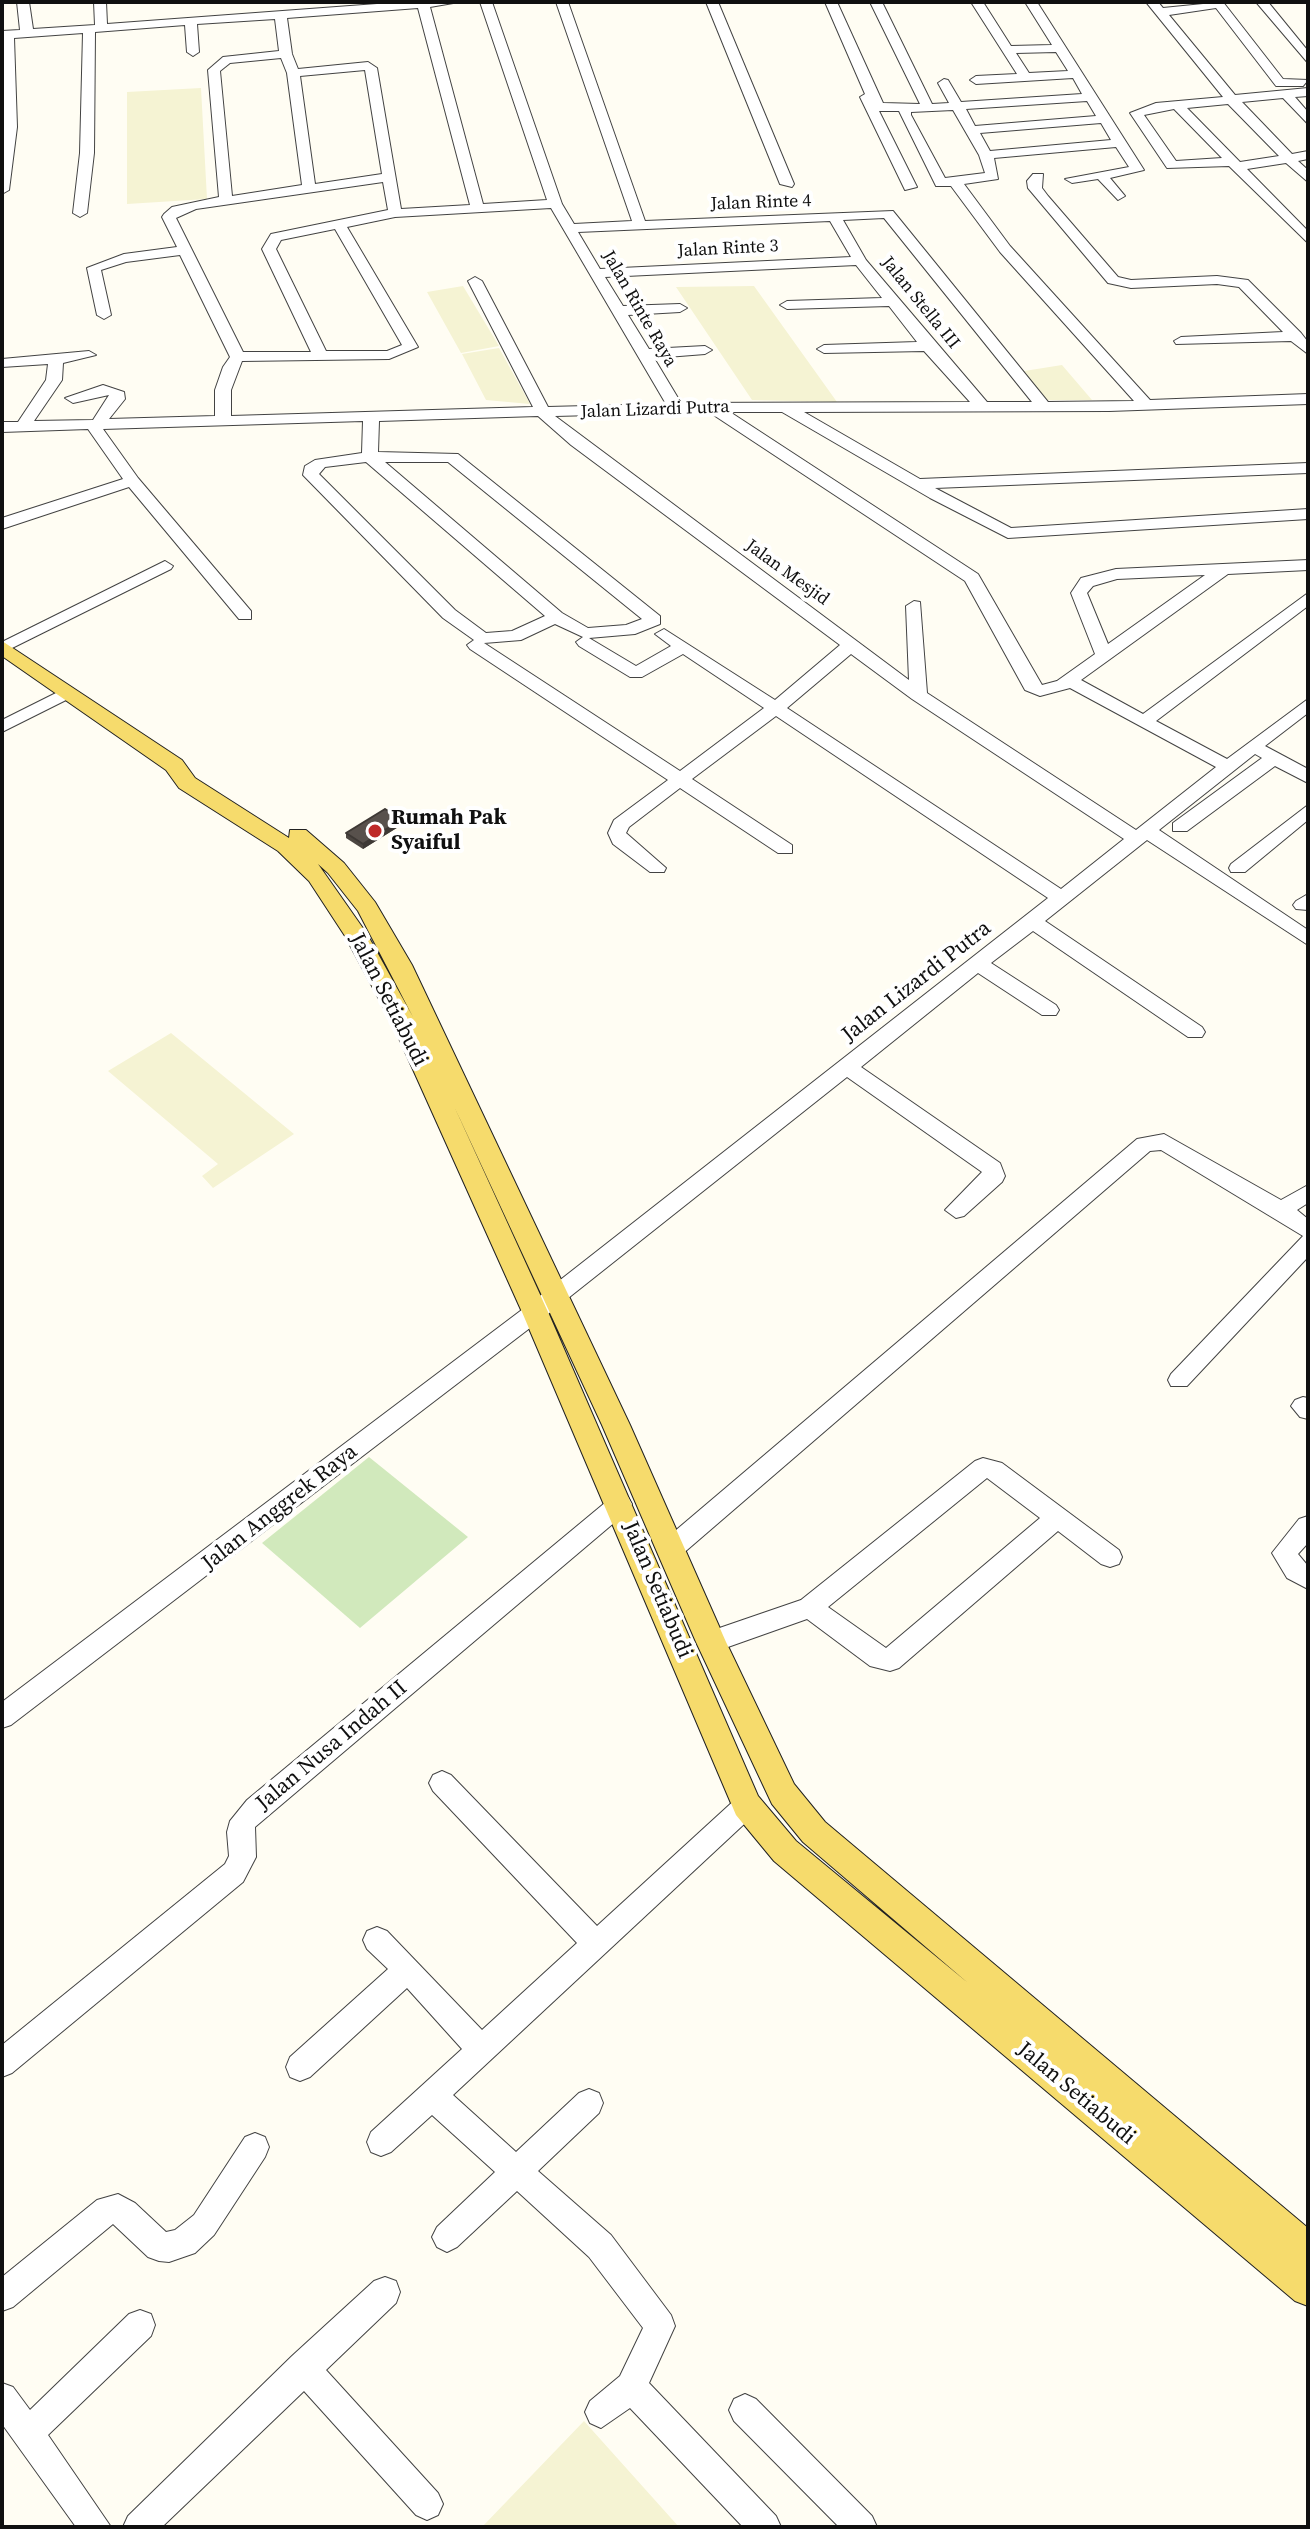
<!DOCTYPE html>
<style>
body{margin:0}
#map{position:relative;width:1310px;height:2529px;overflow:hidden;background:#fffdf3;font-family:"Source Serif 4",serif}
canvas{display:block}
.frame{position:absolute;inset:0;border:4px solid #101010;pointer-events:none}
</style>
<div id="map">
<canvas width="1310" height="2529"></canvas>
<div class="frame"></div>
</div>
<script>
const ctx = document.querySelector('canvas').getContext('2d');
ctx.lineJoin = 'round';
function fillPath(path, color) { ctx.fillStyle = color; ctx.fill(path, 'evenodd'); }
const shape = rows => new Path2D(rows.map(r => 'M' + r).join(''));
function stroke(path, color, width, dash) { ctx.strokeStyle = color; ctx.lineWidth = width; ctx.lineCap = dash ? 'butt' : 'round'; ctx.setLineDash(dash || []); ctx.stroke(path); }
function label(font, color, halo, rows, align = 'center') {
  ctx.font = font + ' "Source Serif 4",serif'; ctx.lineWidth = 8; ctx.setLineDash([]); ctx.textBaseline = 'middle'; ctx.strokeStyle = halo; ctx.fillStyle = color; for (const [text, x, y, turn = 0] of rows) {
    ctx.save(); ctx.translate(x, y); ctx.rotate((+turn || 0) * Math.PI / 180); ctx.textAlign = isNaN(turn) ? turn : align; if (halo) ctx.strokeText(text, 0, 0); ctx.fillText(text, 0, 0); ctx.restore();
  }
}
fillPath(shape([
 [201,88,207,199,127,204,127,92],
 [463,286,499,346,461,353,427,292],
 [754,286,837,402,752,400,676,287],
 [499,348,530,404,486,400,462,354],
 [1062,365,1092,400,1040,400,1018,372],
 [171,1033,294,1134,213,1188,202,1176,218,1164,108,1071],
 [584,2421,679,2527,482,2527]
]), '#f5f3d3');
fillPath(shape([
 [369,1457,468,1537,360,1628,262,1543]
]), '#d1e9bc');
const minor = shape([
 [17,2,29,2,33,29,95,25,94,2,106,2,107,24,404,2,459,2,430,7,483,204,547,200,480,2,492,2,562,204,574,224,632,221,556,2,568,2,645,221,893,211,1048,402,1134,401,1000,252,951,186,936,186,899,111,879,111,917,187,905,190,860,97,865,94,825,2,837,2,883,103,920,104,870,2,882,2,932,104,949,103,938,83,944,79,948,80,961,102,1082,94,1073,78,976,84,970,80,976,76,1017,74,971,2,983,2,1011,46,1052,45,1025,2,1037,2,1144,170,1110,178,1125,196,1118,200,1098,179,1072,183,1065,179,1129,167,1116,147,994,158,998,179,964,184,1010,246,1150,400,1308,394,1308,404,1109,411,804,412,920,479,1308,463,1308,473,935,488,1011,528,1308,509,1308,519,1008,538,930,498,782,412,730,412,978,574,1042,685,1057,681,1095,654,1071,593,1081,578,1116,569,1308,560,1308,570,1228,574,1081,680,1143,714,1308,593,1308,606,1156,721,1227,759,1308,699,1308,713,1265,746,1308,769,1308,783,1275,766,1187,831,1173,831,1173,823,1262,758,1255,754,1159,830,1308,930,1308,945,1147,840,1045,921,1202,1027,1205,1032,1202,1037,1188,1037,1033,931,991,963,1056,1005,1059,1010,1056,1015,1042,1015,978,973,861,1067,1000,1163,1005,1176,1002,1182,964,1216,956,1218,945,1210,982,1172,847,1077,543,1318,11,1725,2,1728,2,1702,527,1306,1048,898,776,716,692,779,792,845,792,853,778,853,680,788,629,827,626,833,666,868,664,872,650,872,613,844,608,833,614,820,668,780,470,649,467,645,474,640,443,618,303,475,305,466,315,460,362,453,363,421,103,429,138,478,251,611,251,619,239,619,129,487,2,529,2,518,123,479,88,429,2,432,2,422,18,422,46,380,48,364,2,367,2,359,89,351,96,355,63,363,62,380,34,421,93,420,109,395,73,403,65,398,103,385,124,392,125,399,109,419,215,416,215,390,223,367,230,357,180,255,126,262,101,270,111,315,104,319,97,315,87,268,124,254,177,247,162,217,164,214,172,207,219,197,208,70,223,57,279,51,275,19,197,24,199,52,193,56,187,52,185,25,95,32,94,153,87,213,80,217,73,213,80,153,83,33,14,38,17,127,9,190,2,194,2,31,20,30,17,2],
 [418,8,470,205,401,209,377,68,368,62,298,69,292,54,287,18,418,8],
 [1056,52,1068,71,1029,73,1016,53,1056,52],
 [281,58,287,73,302,185,232,196,220,71,230,63,281,58],
 [365,70,382,174,315,184,300,76,365,70],
 [1087,101,1096,116,975,126,966,109,1087,101],
 [953,110,979,155,985,173,945,178,911,115,911,112,953,110],
 [1101,123,1111,140,990,151,980,133,1101,123],
 [383,182,388,210,271,234,262,249,311,352,243,352,176,218,196,209,383,182],
 [551,208,666,404,548,407,482,281,475,277,468,281,533,407,231,416,231,390,242,361,389,359,418,347,347,227,395,217,551,208],
 [884,218,1032,402,987,402,866,260,843,220,884,218],
 [830,221,851,257,600,269,578,232,830,221],
 [335,229,402,345,387,351,326,351,276,249,281,240,335,229],
 [856,265,882,298,787,301,780,305,787,309,889,306,917,342,824,345,817,349,824,353,924,351,970,402,681,403,654,358,705,354,712,350,705,346,649,349,628,315,680,312,687,308,680,304,623,306,605,277,856,265],
 [709,412,965,581,1025,690,1040,696,1070,688,1216,767,1136,830,927,693,920,602,914,601,906,606,909,680,555,416,709,412],
 [538,416,571,445,840,645,775,700,664,629,655,634,671,646,636,666,589,638,635,634,660,624,660,616,458,454,378,452,379,421,538,416],
 [366,462,545,616,512,631,486,633,455,610,319,474,325,467,366,462],
 [385,462,448,462,642,619,626,625,588,628,562,613,385,462],
 [1205,575,1108,644,1087,593,1093,586,1117,579,1205,575],
 [555,624,583,637,576,642,579,646,630,677,642,677,683,654,764,708,680,771,484,643,521,640,555,624],
 [851,654,912,699,1124,839,1061,889,787,708,851,654],
 [706,2,718,2,794,184,792,187,780,184,706,2],
 [1146,2,1158,2,1163,8,1223,2,1283,79,1308,80,1303,86,1276,86,1216,8,1169,15,1235,95,1308,88,1308,96,1295,97,1308,112,1308,124,1283,98,1242,102,1292,154,1308,151,1308,159,1298,161,1308,170,1308,182,1286,163,1247,169,1308,231,1308,243,1229,166,1167,168,1130,113,1156,103,1223,97,1146,2],
 [1228,104,1279,156,1240,162,1187,108,1228,104],
 [1174,109,1222,158,1176,161,1144,115,1174,109],
 [1256,2,1268,2,1308,51,1308,63,1256,2],
 [1033,174,1043,174,1042,188,1048,196,1118,277,1131,280,1217,276,1248,280,1301,333,1308,342,1308,354,1291,341,1176,344,1174,341,1181,337,1283,332,1239,287,1217,284,1131,288,1108,283,1028,188,1027,181,1033,174],
 [165,561,173,566,171,569,2,653,2,642,165,561],
 [68,687,77,692,74,696,2,732,2,720,68,687],
 [1308,805,1308,820,1245,872,1231,872,1229,868,1231,864,1308,805],
 [1308,894,1308,910,1296,909,1293,905,1296,901,1308,894],
 [1164,1134,1281,1200,1308,1185,1308,1203,1297,1210,1308,1219,1308,1257,1187,1386,1171,1386,1168,1380,1171,1374,1303,1236,1161,1150,1150,1151,680,1556,671,1559,662,1556,659,1549,662,1542,1137,1139,1164,1134],
 [1303,1397,1308,1398,1308,1419,1300,1417,1291,1406,1295,1400,1303,1397],
 [983,1458,1002,1463,1119,1550,1122,1557,1119,1564,1110,1567,1101,1564,1058,1531,899,1668,890,1671,870,1666,807,1619,711,1653,702,1650,699,1642,702,1634,801,1600,975,1461,983,1458],
 [987,1478,1040,1518,886,1648,828,1607,987,1478],
 [620,1494,628,1497,632,1504,628,1511,255,1827,256,1857,243,1882,12,2073,2,2077,2,2045,225,1864,229,1856,227,1832,230,1821,247,1800,612,1497,620,1494],
 [1308,1516,1308,1543,1298,1554,1308,1566,1308,1589,1287,1578,1272,1553,1299,1519,1308,1516],
 [442,1771,451,1775,597,1926,738,1797,747,1793,756,1797,760,1805,756,1813,453,2095,516,2152,579,2093,589,2089,599,2093,603,2103,599,2113,538,2171,611,2235,671,2315,675,2326,649,2383,776,2516,781,2527,743,2527,630,2408,601,2428,590,2423,585,2412,590,2401,620,2376,643,2328,589,2257,517,2191,457,2247,447,2252,437,2247,432,2237,437,2227,495,2172,432,2115,391,2152,381,2156,371,2152,367,2142,371,2132,462,2049,407,1988,310,2077,300,2081,290,2077,286,2067,290,2057,388,1969,367,1949,363,1940,367,1931,377,1927,387,1931,482,2030,577,1943,433,1791,429,1783,433,1775,442,1771],
 [255,2133,265,2137,269,2147,265,2157,214,2235,195,2253,169,2262,159,2261,148,2257,113,2224,13,2307,2,2311,2,2277,97,2200,118,2194,135,2203,166,2232,175,2230,194,2215,245,2137,255,2133],
 [385,2277,396,2281,400,2292,396,2303,326,2370,438,2493,443,2504,438,2515,427,2520,416,2515,304,2391,162,2527,123,2527,128,2516,292,2356,374,2281,385,2277],
 [140,2310,151,2314,155,2325,151,2336,48,2435,111,2527,76,2527,2,2424,2,2383,13,2387,30,2410,129,2314,140,2310],
 [745,2394,756,2399,872,2516,877,2527,839,2527,734,2421,729,2410,734,2399,745,2394]
]);
const major = shape([
 [2,641,182,760,195,778,289,838,290,830,306,830,344,863,375,902,412,965,630,1425,726,1642,794,1784,825,1822,1308,2228,1308,2306,1295,2301,774,1861,736,1815,522,1312,393,1025,345,936,309,881,278,851,179,788,166,770,2,656,2,641],
 [318,864,328,873,358,911,413,1017,367,934,318,864],
 [454,1106,602,1425,696,1642,772,1804,803,1842,968,1983,796,1841,758,1796,548,1312,454,1106]
]);
stroke(minor, '#434343', 2);
stroke(major, '#212121', 2);
fillPath(minor, '#fff');
fillPath(major, '#f6db6c');
fillPath(shape([
 [403,824,363,849,346,838,346,833]
]), '#4c4641');
fillPath(shape([
 [402,819,403,824,363,849,363,844]
]), '#3e3935');
const building = shape([
 [385,809,402,819,363,844,346,833,385,809]
]);
fillPath(building, '#58514c');
stroke(building, '#3e3935', 2);
for (const [x, y, r, color] of [
 [375,831,8,"#be2929"]
]) { const dot = new Path2D(); dot.arc(x, y, r, 0, 2 * Math.PI); ctx.fillStyle = color; ctx.fill(dot); stroke(dot, '#fff', 3); }
label('18px', '#101010', '#fff', [
 ["Jalan Rinte 4",761,203,-2],
 ["Jalan Rinte 3",728,249,-3],
 ["Jalan Stella III",920,303,51],
 ["Jalan Rinte Raya",639,309,60],
 ["Jalan Lizardi Putra",655,410,-2],
 ["Jalan Mesjid",787,573,36]
]);
label('bold 22px', '#101010', '#fff', [
 ["Rumah Pak",391,818],
 ["Syaiful",391,843]
], 'left');
label('22px', '#101010', '#fff', [
 ["Jalan Lizardi Putra",917,982,-38],
 ["Jalan Setiabudi",388,1000,63],
 ["Jalan Anggrek Raya",280,1508,-38],
 ["Jalan Setiabudi",657,1590,67],
 ["Jalan Nusa Indah II",332,1746,-40],
 ["Jalan Setiabudi",1076,2094,40]
]);
</script>
